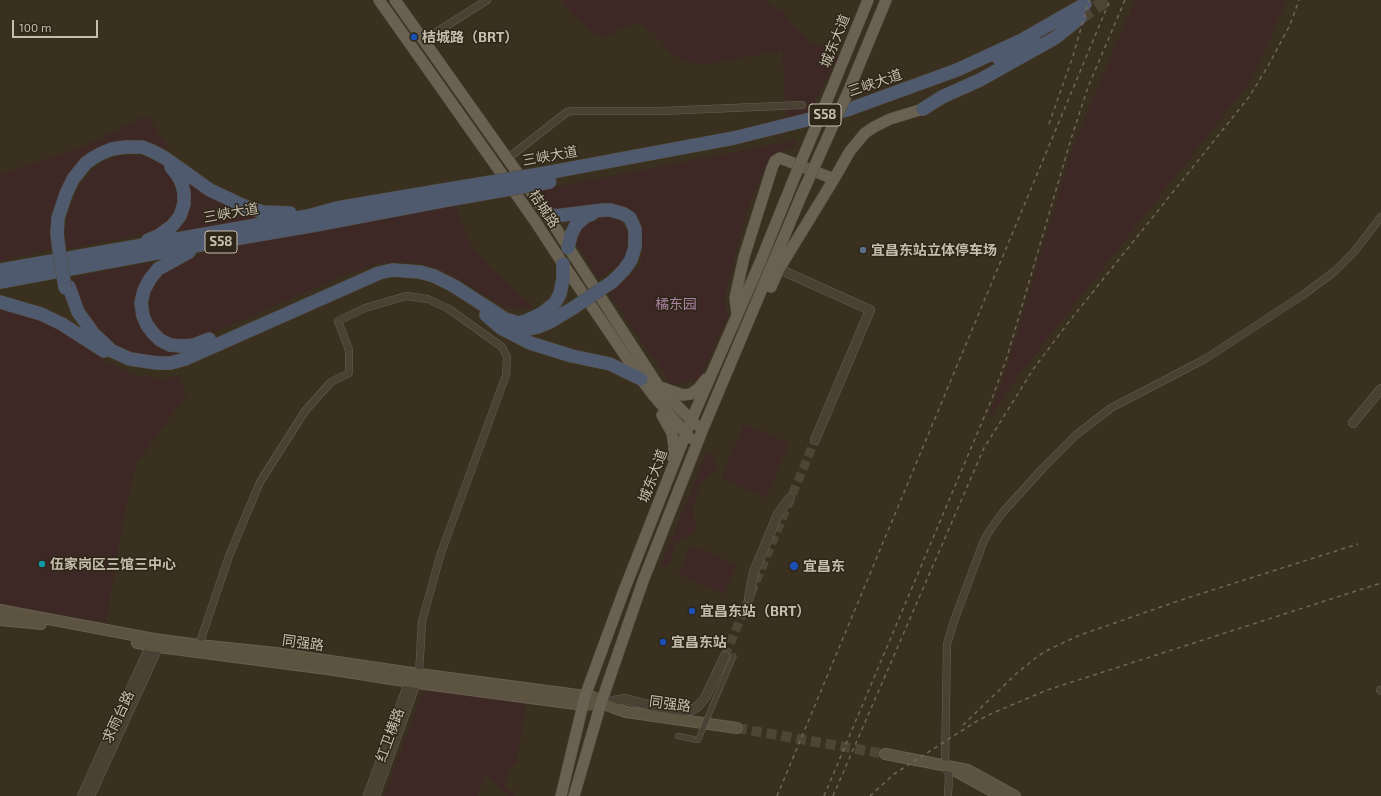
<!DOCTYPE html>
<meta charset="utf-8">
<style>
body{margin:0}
#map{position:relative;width:1381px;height:796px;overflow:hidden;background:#393020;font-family:"Exo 2",sans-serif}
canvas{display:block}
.scale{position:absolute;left:12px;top:20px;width:86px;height:18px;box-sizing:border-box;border:2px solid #c6bead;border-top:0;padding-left:5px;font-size:12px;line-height:14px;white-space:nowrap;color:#c6bead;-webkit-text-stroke:3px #2d2619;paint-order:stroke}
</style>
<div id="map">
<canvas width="1381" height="796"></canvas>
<div class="scale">100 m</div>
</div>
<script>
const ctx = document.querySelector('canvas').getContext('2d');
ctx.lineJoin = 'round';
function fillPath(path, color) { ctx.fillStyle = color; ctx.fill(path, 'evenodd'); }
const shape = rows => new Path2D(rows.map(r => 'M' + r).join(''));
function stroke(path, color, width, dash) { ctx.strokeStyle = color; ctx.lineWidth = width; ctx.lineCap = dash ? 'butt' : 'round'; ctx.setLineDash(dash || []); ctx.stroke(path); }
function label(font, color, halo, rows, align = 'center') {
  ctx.font = font + ' "Exo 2","Noto Sans SC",sans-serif'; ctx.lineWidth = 3; ctx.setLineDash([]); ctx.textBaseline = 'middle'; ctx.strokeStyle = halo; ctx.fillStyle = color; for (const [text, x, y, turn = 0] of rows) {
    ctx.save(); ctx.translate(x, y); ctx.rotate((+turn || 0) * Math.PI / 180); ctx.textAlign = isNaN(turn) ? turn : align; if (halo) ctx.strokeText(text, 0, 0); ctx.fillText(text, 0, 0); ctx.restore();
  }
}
fillPath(shape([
 [562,0,763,0,774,7,783,11,795,28,809,41,839,56,807,116,787,120,782,50,715,63,702,64,688,62,672,54,655,34,641,24,630,24,605,38,595,35,571,14],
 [1135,0,1287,0,1252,79,1015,380,992,416,990,413,1007,366,1073,146],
 [144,117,149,118,170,150,149,142,132,140,117,143,84,158,71,171,60,191,53,250,0,261,0,174,84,146],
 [796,140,795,145,772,157,764,169,747,211,725,297,728,318,699,380,672,385,608,293,641,266,641,233,632,215,576,208,553,210,539,190],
 [131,155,144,156,157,160,166,166,178,182,178,204,175,213,167,223,149,234,67,249,65,231,67,214,76,191,89,173,102,162,118,156],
 [180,172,279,214,168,235,178,223],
 [455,204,470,243,491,268,512,288,534,306,530,309,520,310,504,307,446,272,420,263,399,262,381,263,345,275,188,344,174,342,161,335,151,320,147,305,151,292,158,279,170,269,188,259,202,253],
 [597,216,617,219,628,231,631,239,625,259,617,267,598,279,575,241,581,228,591,220],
 [151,262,153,265,139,287,138,321,180,350,182,354,170,358,134,356,116,348,87,318,77,297,74,277],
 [0,309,34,318,76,340,105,361,138,376,166,379,179,375,186,396,136,464,124,516,106,622,0,605],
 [744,424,789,443,766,498,721,478],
 [708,451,712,453,717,465,717,468,701,484,696,494,693,511,696,526,695,533,676,542,673,548,671,562,668,566,663,568,661,565,707,452],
 [691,545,737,565,724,594,678,574],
 [427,690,437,690,526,703,516,766,510,765,505,789,515,791,514,796,509,796,485,775,478,796,384,796,422,694]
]), '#3e2825');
stroke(shape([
 [725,656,815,440]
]), '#4e4535', 9, [9, 4.5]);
stroke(shape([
 [737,728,885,754]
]), '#4e4535', 10, [10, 5]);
stroke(shape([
 [1080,18,1107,0]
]), '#4e4535', 13, [13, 6]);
const pedestrian = shape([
 [678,736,698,740]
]);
const minor = shape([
 [424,40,487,0],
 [507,159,567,112,572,111,662,111,802,105],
 [199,645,229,556,260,482,305,411,331,382,349,373,349,350,338,321,365,308,406,296,428,299,449,309,502,347,507,357,506,375,441,553,422,621,419,674],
 [1380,690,1381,691],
 [948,796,949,775,945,766,947,644,954,621,983,543,988,533,1003,512,1043,468,1076,435,1111,408,1205,359,1303,295,1335,271,1354,252,1381,217]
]);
const tertiary = shape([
 [779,269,870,310,815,440],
 [1353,423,1381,389],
 [749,598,754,572,778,514,790,498],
 [601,703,625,699,674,712,692,710,697,707,705,698,725,656],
 [82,796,153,640],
 [90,796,161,641],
 [368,796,411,677],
 [375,796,418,677]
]);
const secondary = shape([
 [0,610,154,639,199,645,276,653,419,674,593,697,601,703,626,712,737,728],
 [0,620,41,624],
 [137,643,151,646,334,670,410,682,583,705,601,703],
 [885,754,968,770,1015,796],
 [957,772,1001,796]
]);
const primary = shape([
 [379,0,535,221,563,264,641,379,653,395,690,438],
 [395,0,546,213,659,387,696,425],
 [848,92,886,0],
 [830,93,868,0],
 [834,179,850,151,865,133,874,127,890,119,923,109],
 [737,314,735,298,744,257,772,168,775,161,780,158,834,179,779,269,771,287],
 [663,388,683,395,691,394,699,388,706,379],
 [662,415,672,433,674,447,673,458],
 [561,796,585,696,623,593,688,428,759,265,795,176],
 [574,796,601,703,643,581,702,431,802,194]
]);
const motorway = shape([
 [999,59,1018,52,1035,42],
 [923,109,942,97,980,80,1055,38,1080,18],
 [546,173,734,138,847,110,957,70,1022,40,1085,4],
 [546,213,555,216,603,210,610,210,624,214,630,218,635,229,635,247,631,260,624,270,612,282],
 [148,240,158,236,172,226,180,216,184,204,184,193,182,184,178,176,171,167],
 [568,248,571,235,576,225,586,216,592,214],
 [59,250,57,234,58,218,66,194,73,179,86,163,93,158,102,153,112,149,126,147,142,147,152,151,165,158,210,190,244,206,263,212,290,213],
 [189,252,158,269,150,279,144,290,141,303,143,316,147,325,153,333,160,340,170,345,181,346,194,345,209,339],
 [0,270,308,216,337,208,437,191],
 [0,282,205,244,316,225,442,201],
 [69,287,78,312,93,333,112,351,130,359,157,363,171,363,185,359,379,273,392,270,420,272,434,276,454,286,505,319,518,323,526,321,541,314,555,303,560,294,563,279,563,264],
 [0,302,41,314,62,324,104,351],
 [486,315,501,328,530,343,572,356,610,364,641,379],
 [517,328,527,329,538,327,550,322,573,308]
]);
stroke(pedestrian, '#675f51', 6);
stroke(minor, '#675f51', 8);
stroke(tertiary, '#675f51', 10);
stroke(secondary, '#675f51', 12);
stroke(primary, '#534b3d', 12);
stroke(motorway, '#534c3e', 14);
stroke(pedestrian, '#494133', 5);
stroke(minor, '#494133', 7);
stroke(tertiary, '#494133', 9);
stroke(secondary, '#5c5441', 10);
stroke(primary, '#696151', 11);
stroke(motorway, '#505a6f', 13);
stroke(shape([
 [1049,124,1073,56,1089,0],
 [963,725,1017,673,1038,656,1050,649,1080,635,1181,600,1358,544],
 [777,796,1110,0],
 [824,796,993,396,1007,357,1071,139,1088,87,1125,0],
 [833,796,984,448,1034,368,1068,323,1249,97,1268,66,1290,25,1299,0],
 [870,796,894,774,977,721,993,713,1047,690,1381,583]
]), '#706755', 1.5, [4, 4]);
const pedestrianBridge = shape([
 [698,740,734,655]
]);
const primaryBridge = shape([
 [795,176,830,93],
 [802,194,848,92]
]);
const motorwayBridge = shape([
 [437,191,546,173],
 [442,201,550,182],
 [59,250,65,288],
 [573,308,612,282]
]);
stroke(pedestrianBridge, '#675f51', 6, []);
stroke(primaryBridge, '#534b3d', 12, []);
stroke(motorwayBridge, '#534c3e', 14, []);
stroke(pedestrianBridge, '#494133', 5);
stroke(primaryBridge, '#696151', 11);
stroke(motorwayBridge, '#505a6f', 13);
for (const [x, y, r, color] of [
 [414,37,4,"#1a4fb4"],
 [863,250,4,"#5c6f8a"],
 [42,564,4,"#0f9aa8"],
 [794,566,5,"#1a4fb4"],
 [692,611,4,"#1a4fb4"],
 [663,642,4,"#1a4fb4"]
]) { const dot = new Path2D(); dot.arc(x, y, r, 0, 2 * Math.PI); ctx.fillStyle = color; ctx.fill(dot); stroke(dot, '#2d2619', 1.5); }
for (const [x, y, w] of [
 [825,115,32],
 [221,242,32]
]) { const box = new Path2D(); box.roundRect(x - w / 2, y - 11, w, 22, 3); ctx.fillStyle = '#2d2619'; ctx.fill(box); stroke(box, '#c6bead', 1); }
label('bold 13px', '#c6bead', null, [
 ["S58",825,115],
 ["S58",221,242]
]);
label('bold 14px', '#c6bead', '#2d2619', [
 ["桔城路（BRT）",422,37],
 ["宜昌东站立体停车场",871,250],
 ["伍家岗区三馆三中心",50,564],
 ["宜昌东",803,566],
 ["宜昌东站（BRT）",700,611],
 ["宜昌东站",671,642]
], 'left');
label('14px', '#c6bead', '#2d2619', [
 ["城东大道",835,41,-68],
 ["三峡大道",875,83,-19],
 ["三峡大道",550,156,-10],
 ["桔城路",544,209,56],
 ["三峡大道",231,213,-10],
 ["城东大道",653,476,-69],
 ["同强路",303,643,8],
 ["同强路",670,704,8],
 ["求雨台路",118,717,-65],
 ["红卫横路",390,735,-70]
]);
label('14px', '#ac83a0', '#2d2619', [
 ["橘东园",676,304]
]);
</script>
